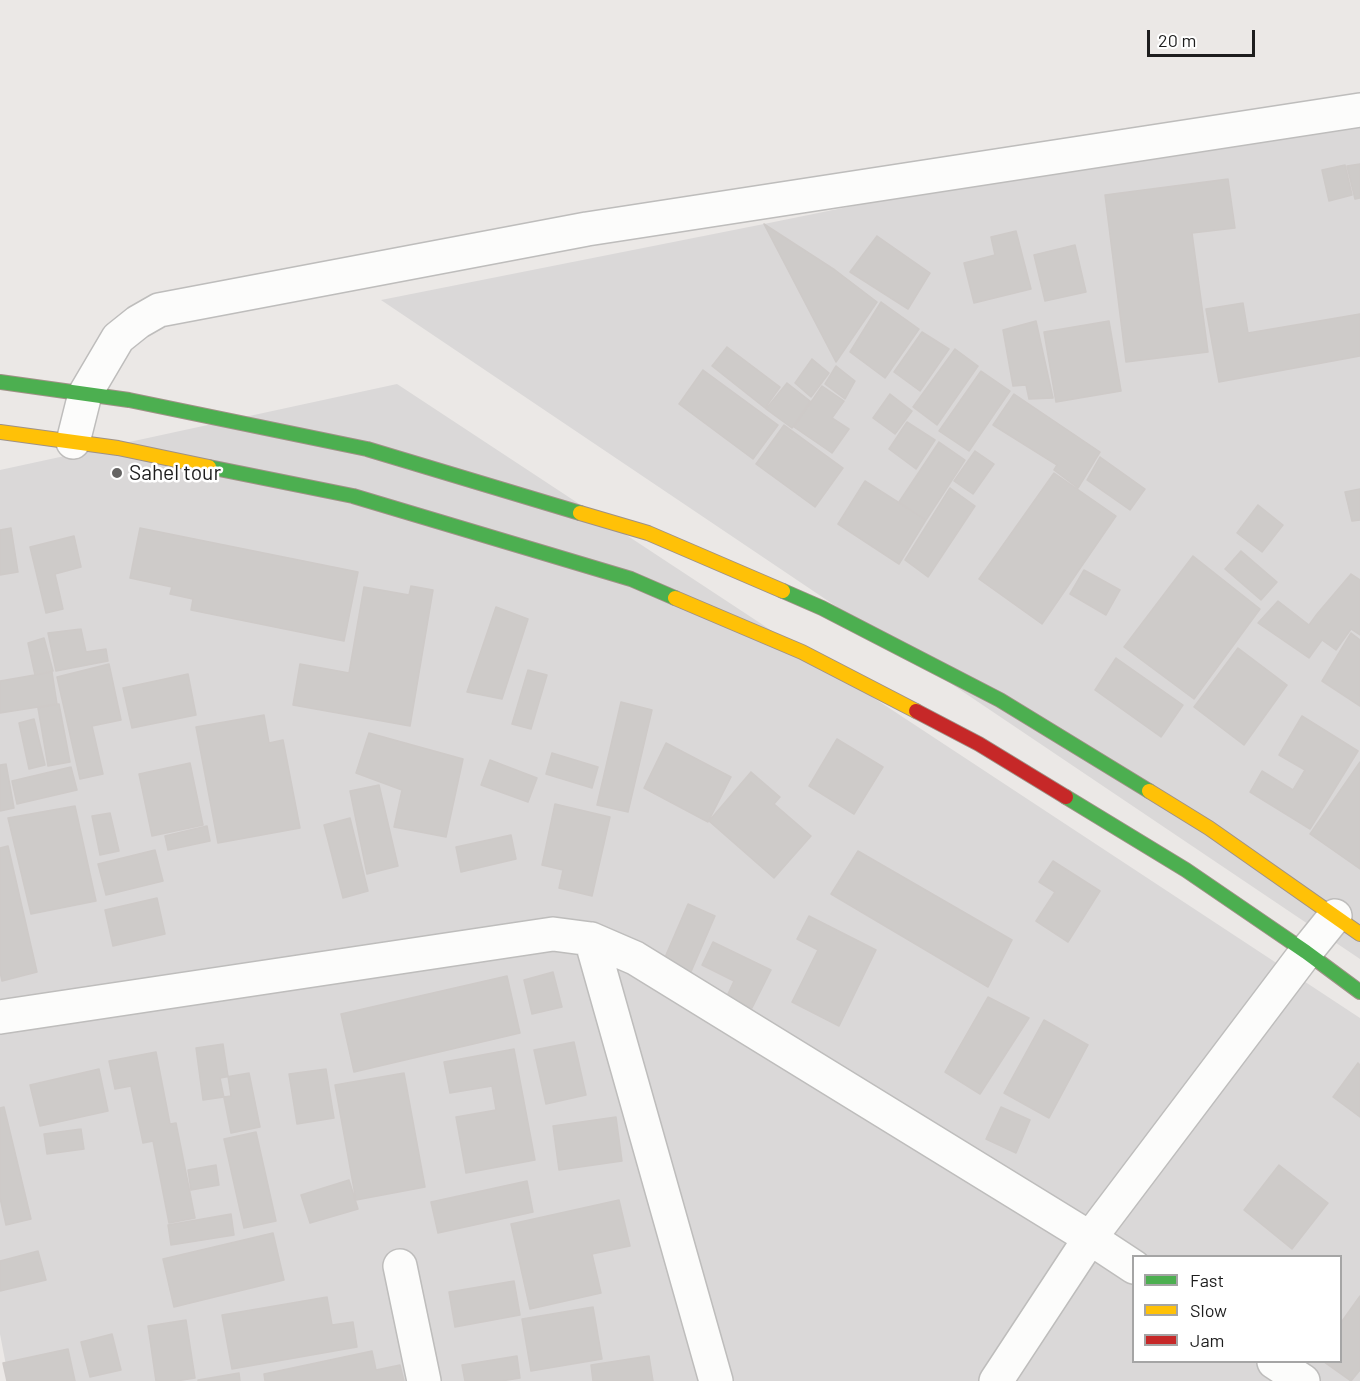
<!DOCTYPE html>
<style>
body{margin:0}
#map{position:relative;width:1360px;height:1381px;overflow:hidden;background:#ebe8e6;font-family:Barlow,sans-serif}
canvas{display:block}
.legend{position:absolute;left:1132px;top:1255px;width:210px;height:108px;box-sizing:border-box;background:#fff;border:2px solid #a5a5a5;margin:0;padding:8px 10px;list-style:none;font-size:18px;color:#1d1d1d}
.legend li{display:flex;align-items:center;gap:12px;height:30px}
.legend b{width:30px;border:2px solid #a5a5a5}
.scale{position:absolute;left:1147px;top:30px;width:108px;height:27px;box-sizing:border-box;border:3px solid #1d1d1d;border-top:0;padding-left:8px;font-size:18px;line-height:21px;white-space:nowrap;color:#1d1d1d;-webkit-text-stroke:4px #fff;paint-order:stroke}
</style>
<div id="map">
<canvas width="1360" height="1381"></canvas>
<ul class="legend">
<li><b style="height:8px;background:#4caf50"></b>Fast</li>
<li><b style="height:8px;background:#ffc107"></b>Slow</li>
<li><b style="height:8px;background:#c62828"></b>Jam</li>
</ul>
<div class="scale">20 m</div>
</div>
<script>
const ctx = document.querySelector('canvas').getContext('2d');
ctx.lineJoin = 'round';
function fillPath(path, color) { ctx.fillStyle = color; ctx.fill(path, 'evenodd'); }
const shape = rows => new Path2D(rows.map(r => 'M' + r).join(''));
function stroke(path, color, width, dash) { ctx.strokeStyle = color; ctx.lineWidth = width; ctx.lineCap = dash ? 'butt' : 'round'; ctx.setLineDash(dash || []); ctx.stroke(path); }
function label(font, color, halo, rows, align = 'center') {
  ctx.font = font + ' Barlow,sans-serif'; ctx.lineWidth = 5; ctx.setLineDash([]); ctx.textBaseline = 'middle'; ctx.strokeStyle = halo; ctx.fillStyle = color; for (const [text, x, y, turn = 0] of rows) {
    ctx.save(); ctx.translate(x, y); ctx.rotate((+turn || 0) * Math.PI / 180); ctx.textAlign = isNaN(turn) ? turn : align; if (halo) ctx.strokeText(text, 0, 0); ctx.fillText(text, 0, 0); ctx.restore();
  }
}
fillPath(shape([
 [1360,103,1360,959,381,300,764,224],
 [397,384,1360,1018,1360,1381,9,1381,0,1334,0,470],
 [1134,1256,1340,1256,1340,1362,1134,1362]
]), '#dad8d8');
const building = shape([
 [1360,164,1360,198,1355,199,1347,166,1360,164],
 [1345,165,1352,195,1329,201,1322,170,1345,165],
 [1228,179,1235,228,1192,233,1208,352,1126,362,1105,195,1228,179],
 [764,224,835,270,877,302,836,362,764,224],
 [1016,231,1031,289,974,303,964,263,995,255,991,237,1016,231],
 [877,236,930,273,908,309,850,272,877,236],
 [1075,245,1086,292,1045,301,1034,255,1075,245],
 [881,302,919,329,885,378,850,352,881,302],
 [1243,303,1248,333,1360,314,1360,356,1219,382,1206,309,1243,303],
 [1036,321,1053,398,1029,399,1026,385,1013,386,1003,330,1036,321],
 [1109,321,1121,391,1056,402,1044,332,1109,321],
 [922,332,949,349,920,391,894,372,922,332],
 [727,347,780,387,765,408,712,366,727,347],
 [955,349,978,366,937,425,913,407,955,349],
 [812,359,829,373,811,397,795,383,812,359],
 [836,366,855,381,845,399,825,384,836,366],
 [703,370,778,425,753,459,679,404,703,370],
 [981,371,1010,391,969,451,939,431,981,371],
 [787,383,810,401,792,428,766,409,787,383],
 [822,386,844,401,832,418,849,429,832,453,794,427,822,386],
 [890,394,912,411,895,434,873,418,890,394],
 [1014,394,1100,452,1078,488,1054,470,1057,465,993,425,1014,394],
 [907,422,935,440,916,469,889,449,907,422],
 [784,425,843,468,815,507,756,464,784,425],
 [939,442,965,460,926,520,899,502,939,442],
 [975,451,994,464,973,494,954,481,975,451],
 [1100,457,1145,489,1130,510,1087,480,1100,457],
 [1054,473,1116,516,1042,624,979,579,1054,473],
 [865,481,926,520,899,564,838,524,865,481],
 [950,488,975,506,928,577,905,560,950,488],
 [1360,489,1360,520,1352,521,1345,492,1360,489],
 [1258,505,1283,525,1262,552,1237,533,1258,505],
 [11,528,18,572,0,575,0,530,11,528],
 [140,528,358,572,344,641,191,610,193,599,170,594,172,587,130,578,140,528],
 [74,536,81,567,55,574,63,609,46,613,30,547,74,536],
 [1241,551,1277,582,1261,600,1225,569,1241,551],
 [1193,556,1260,609,1194,699,1124,647,1193,556],
 [1084,570,1120,590,1106,615,1070,594,1084,570],
 [1351,574,1360,580,1360,635,1351,629,1336,650,1322,640,1309,658,1258,623,1278,601,1309,625,1317,614,1351,574],
 [411,586,433,590,410,726,293,705,300,664,349,673,364,587,409,595,411,586],
 [496,607,528,619,502,699,467,692,496,607],
 [81,629,86,652,106,649,108,661,56,671,48,633,81,629],
 [1351,633,1360,640,1360,706,1322,681,1351,633],
 [44,638,53,671,35,675,28,643,44,638],
 [1238,648,1287,685,1244,745,1194,707,1238,648],
 [1116,658,1183,705,1161,737,1095,690,1116,658],
 [109,664,121,720,92,726,103,774,80,779,57,677,109,664],
 [528,670,547,675,531,729,512,724,528,670],
 [52,672,57,704,0,713,0,681,52,672],
 [188,674,196,715,132,728,123,688,188,674],
 [621,702,652,710,628,812,597,805,621,702],
 [59,704,70,762,48,766,38,708,59,704],
 [264,715,269,743,283,740,300,828,218,843,196,727,264,715],
 [1302,716,1358,751,1310,829,1250,792,1262,771,1293,790,1305,770,1279,755,1302,716],
 [34,719,45,765,29,769,19,723,34,719],
 [369,733,463,759,446,837,394,827,402,790,356,773,369,733],
 [837,739,883,767,854,814,809,786,837,739],
 [666,743,731,777,708,822,644,788,666,743],
 [552,753,598,767,592,788,546,774,552,753],
 [490,760,537,778,528,802,481,785,490,760],
 [1360,762,1360,869,1310,834,1360,762],
 [190,763,203,825,152,836,139,774,190,763],
 [6,764,14,808,0,811,0,765,6,764],
 [71,767,77,790,17,804,12,781,71,767],
 [751,772,780,797,774,804,811,836,774,878,709,821,751,772],
 [379,785,398,866,367,874,350,791,379,785],
 [555,804,610,817,592,896,559,888,563,870,542,865,555,804],
 [75,806,96,901,31,914,8,818,75,806],
 [110,813,119,851,100,855,92,816,110,813],
 [350,818,368,891,343,898,324,825,350,818],
 [207,826,210,841,168,850,165,836,207,826],
 [511,835,516,859,461,872,456,847,511,835],
 [8,846,37,972,2,981,0,972,0,848,8,846],
 [155,850,163,881,106,895,98,864,155,850],
 [858,851,1012,940,988,987,831,894,858,851],
 [1053,861,1100,891,1068,942,1036,921,1055,892,1039,882,1053,861],
 [157,898,165,934,113,946,105,910,157,898],
 [688,904,715,916,690,974,663,962,688,904],
 [809,916,876,950,839,1026,792,1002,818,950,797,939,809,916],
 [713,942,771,970,752,1008,727,996,734,981,702,965,713,942],
 [553,972,562,1007,532,1014,524,980,553,972],
 [507,976,520,1033,354,1072,341,1014,507,976],
 [988,997,1029,1018,980,1094,945,1072,988,997],
 [1044,1020,1088,1045,1049,1118,1004,1093,1044,1020],
 [574,1042,586,1095,546,1104,534,1050,574,1042],
 [223,1044,231,1096,203,1100,196,1048,223,1044],
 [514,1049,535,1160,466,1173,456,1117,496,1110,492,1086,450,1093,444,1062,514,1049],
 [156,1052,170,1124,176,1123,195,1218,169,1223,153,1141,143,1143,131,1086,115,1089,109,1061,156,1052],
 [1358,1063,1360,1065,1360,1117,1333,1097,1358,1063],
 [99,1069,108,1111,40,1126,30,1085,99,1069],
 [326,1069,334,1118,297,1124,289,1074,326,1069],
 [249,1073,260,1127,231,1133,220,1078,249,1073],
 [404,1073,425,1187,356,1200,335,1085,404,1073],
 [4,1107,31,1219,6,1225,0,1198,0,1108,4,1107],
 [1001,1107,1030,1120,1016,1153,986,1139,1001,1107],
 [616,1117,622,1161,559,1170,553,1126,616,1117],
 [81,1129,84,1149,47,1154,44,1134,81,1129],
 [256,1132,276,1221,244,1228,224,1139,256,1132],
 [216,1165,219,1185,191,1190,188,1170,216,1165],
 [1279,1165,1328,1203,1292,1249,1244,1210,1279,1165],
 [349,1180,358,1209,310,1223,301,1195,349,1180],
 [527,1181,533,1212,438,1233,431,1202,527,1181],
 [619,1200,630,1246,592,1254,601,1293,530,1309,511,1224,619,1200],
 [231,1214,234,1235,171,1245,168,1225,231,1214],
 [273,1233,284,1280,174,1307,163,1259,273,1233],
 [38,1251,46,1280,0,1291,0,1261,38,1251],
 [514,1281,520,1315,455,1327,449,1292,514,1281],
 [1360,1296,1360,1370,1351,1381,1324,1362,1340,1362,1340,1324,1360,1296],
 [327,1297,332,1325,353,1322,357,1347,232,1369,222,1315,327,1297],
 [593,1307,602,1359,531,1371,522,1319,593,1307],
 [186,1320,195,1378,176,1381,156,1381,148,1326,186,1320],
 [112,1334,121,1370,90,1377,81,1342,112,1334],
 [68,1349,75,1381,7,1381,3,1363,68,1349],
 [372,1351,376,1370,400,1365,404,1381,265,1381,264,1374,372,1351],
 [517,1356,520,1378,501,1381,465,1381,462,1365,517,1356],
 [649,1356,653,1381,593,1381,591,1365,649,1356],
 [239,1373,240,1381,198,1381,198,1380,239,1373]
]);
fillPath(building, '#cecbc9');
stroke(building, '#cecac8', 1.5);
const street = shape([
 [73,442,85,394,118,338,138,322,159,310,587,229,1360,110],
 [591,939,716,1381],
 [0,1017,553,934,591,939,635,958,1090,1238,1134,1267],
 [400,1266,424,1381],
 [1274,1362,1303,1381],
 [996,1381,1090,1238,1306,952,1335,916]
]);
const fast = shape([
 [0,382,129,400,367,449,580,513],
 [209,467,353,496,631,579,675,598],
 [783,591,822,608,1000,700,1149,791],
 [1066,797,1186,870,1306,952,1360,992]
]);
const slow = shape([
 [0,432,118,448,209,467],
 [580,513,648,533,783,591],
 [675,598,802,652,916,711],
 [1149,791,1209,828,1360,934]
]);
const jam = shape([
 [916,711,979,744,1066,797]
]);
stroke(street, '#bebdbc', 36);
stroke(fast, '#9f9186', 16);
stroke(slow, '#9f9186', 16);
stroke(jam, '#9f9186', 16);
stroke(street, '#fcfcfb', 33);
stroke(fast, '#4caf50', 14);
stroke(slow, '#ffc107', 14);
stroke(jam, '#c62828', 14);
for (const [x, y, r, color] of [
 [117,473,6,"#656463"]
]) { const dot = new Path2D(); dot.arc(x, y, r, 0, 2 * Math.PI); ctx.fillStyle = color; ctx.fill(dot); stroke(dot, '#fff', 2); }
label('21px', '#1d1d1d', '#fff', [
 ["Sahel tour",129,473]
], 'left');
</script>
